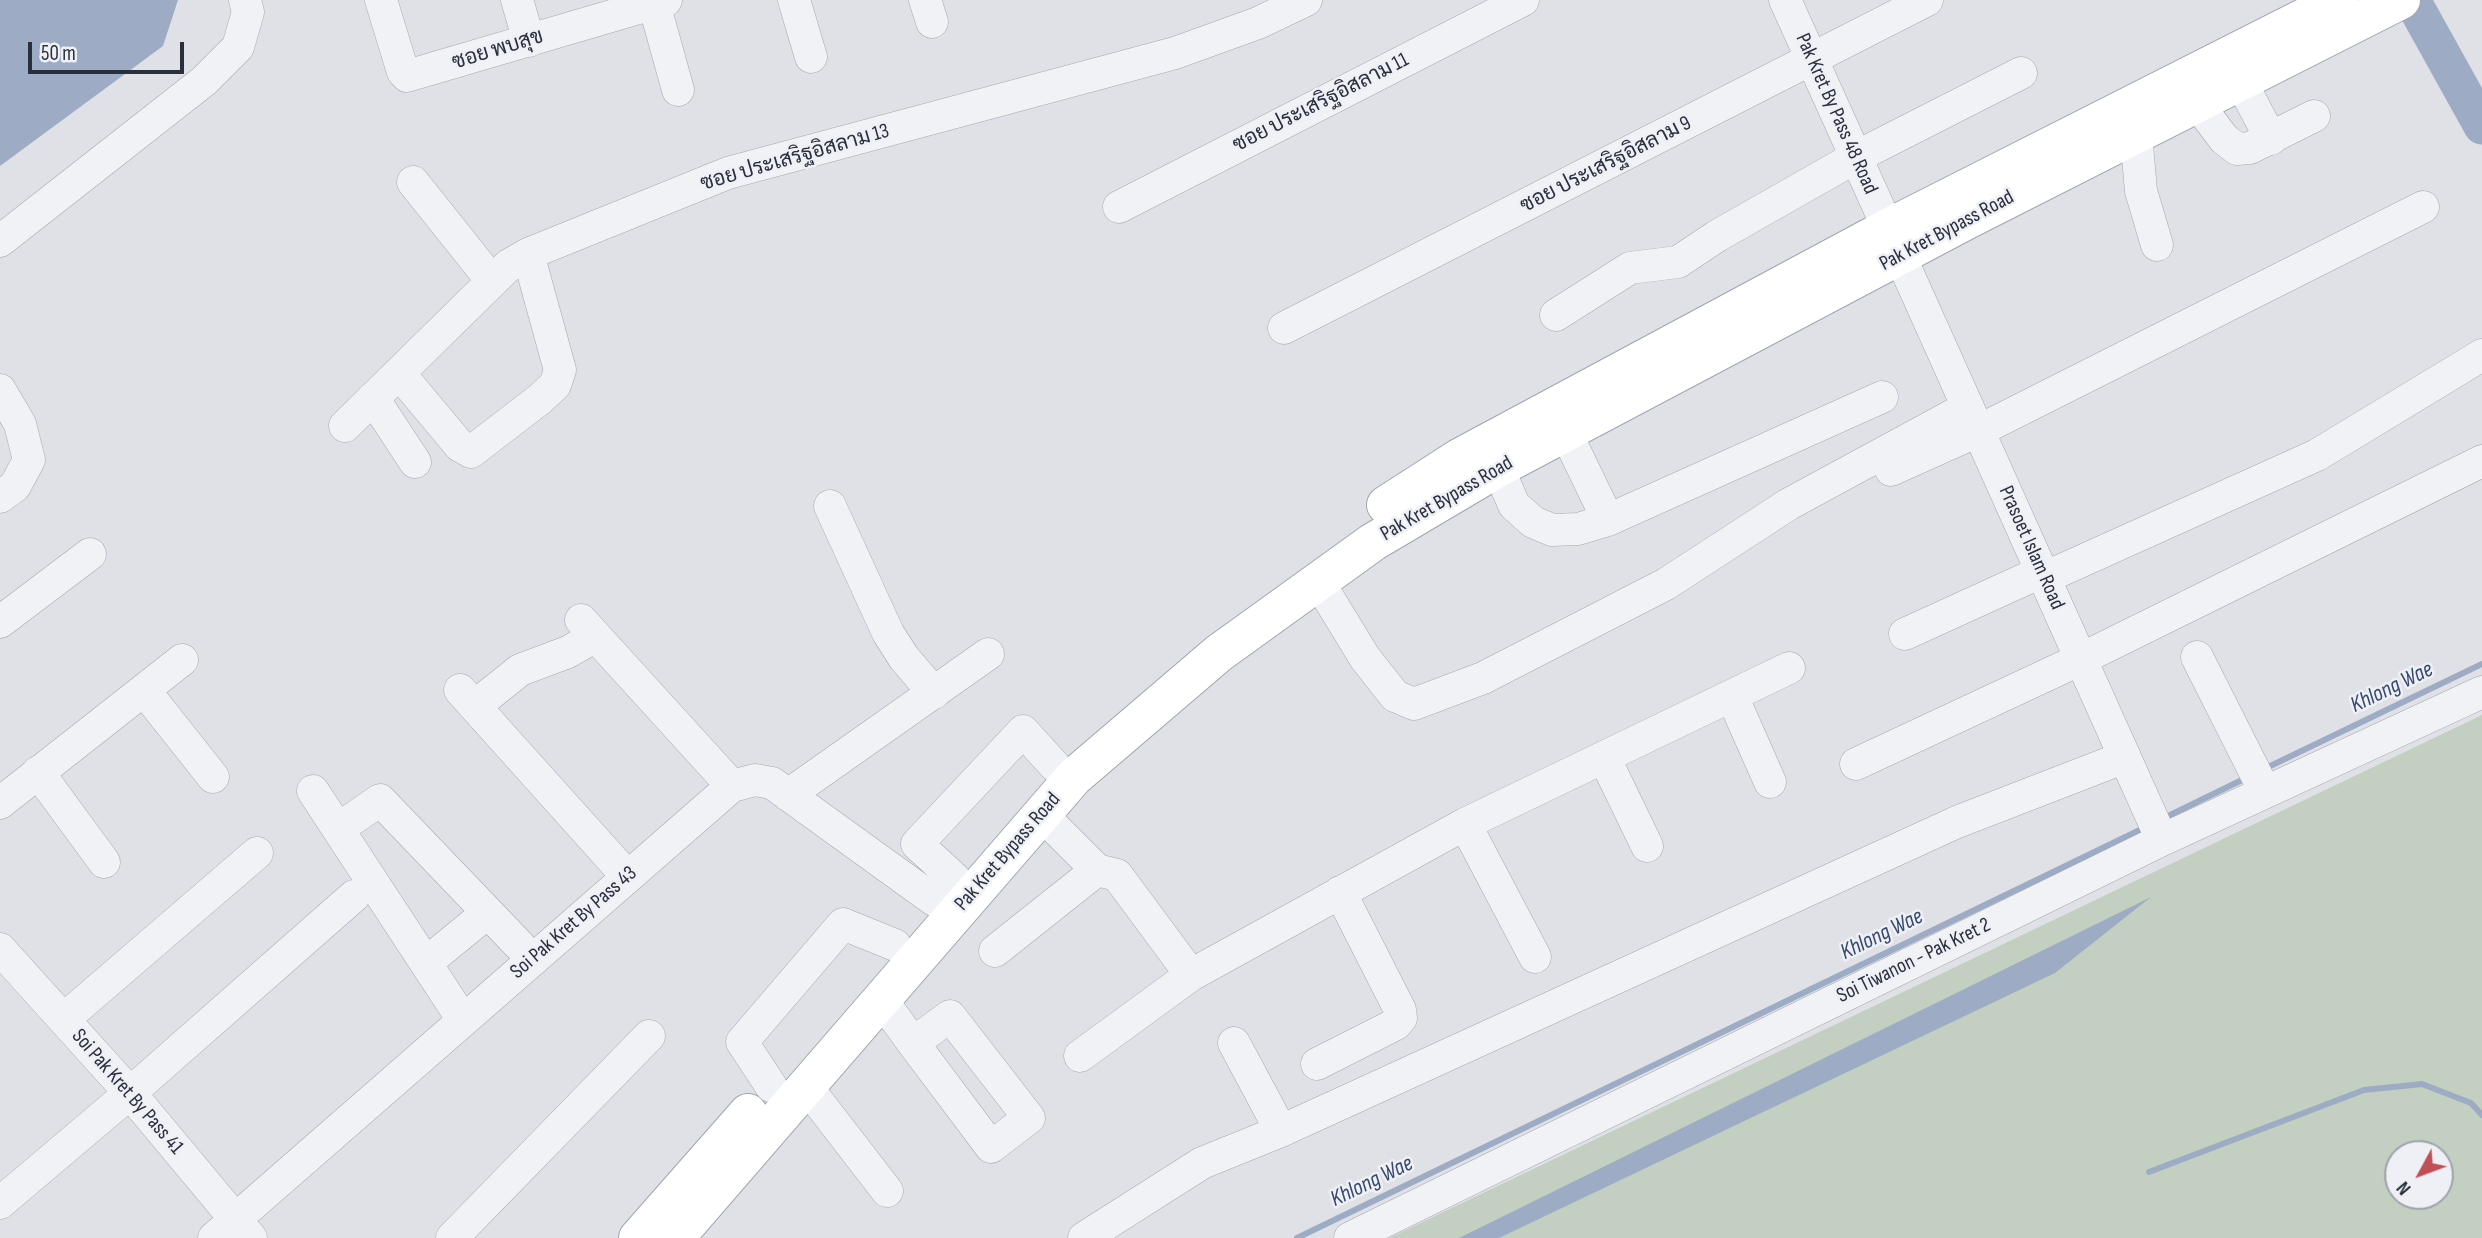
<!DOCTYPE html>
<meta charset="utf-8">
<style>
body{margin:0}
#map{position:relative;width:2482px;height:1238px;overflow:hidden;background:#dfe1e7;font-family:"Sofia Sans Condensed",sans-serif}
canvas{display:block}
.north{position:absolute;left:2384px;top:1140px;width:70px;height:70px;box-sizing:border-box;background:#eef0f5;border:2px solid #9fa3ab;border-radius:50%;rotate:229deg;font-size:19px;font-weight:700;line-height:28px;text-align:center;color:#292f3c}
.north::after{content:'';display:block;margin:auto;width:24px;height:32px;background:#c24e56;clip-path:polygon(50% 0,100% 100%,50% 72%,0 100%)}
.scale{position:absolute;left:28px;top:42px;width:156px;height:32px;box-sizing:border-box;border:4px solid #292f3c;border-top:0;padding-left:9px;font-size:21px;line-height:24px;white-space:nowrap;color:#292f3c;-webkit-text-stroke:5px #eef0f5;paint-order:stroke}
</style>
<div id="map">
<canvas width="2482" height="1238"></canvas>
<div class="north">N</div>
<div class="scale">50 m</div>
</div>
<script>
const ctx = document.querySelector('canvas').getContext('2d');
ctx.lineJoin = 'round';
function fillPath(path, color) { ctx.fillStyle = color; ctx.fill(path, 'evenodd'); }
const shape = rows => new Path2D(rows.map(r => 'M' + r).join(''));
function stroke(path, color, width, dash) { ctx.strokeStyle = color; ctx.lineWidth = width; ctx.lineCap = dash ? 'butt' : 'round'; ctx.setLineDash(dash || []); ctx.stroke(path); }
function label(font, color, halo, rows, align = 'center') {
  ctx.font = font + ' "Sofia Sans Condensed",Sarabun,sans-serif'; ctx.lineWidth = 5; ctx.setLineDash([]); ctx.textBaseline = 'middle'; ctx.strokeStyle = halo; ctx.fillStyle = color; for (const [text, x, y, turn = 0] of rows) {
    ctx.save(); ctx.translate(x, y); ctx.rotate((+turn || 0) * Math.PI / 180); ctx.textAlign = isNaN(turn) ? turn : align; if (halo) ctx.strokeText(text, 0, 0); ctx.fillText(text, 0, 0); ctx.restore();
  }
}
fillPath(shape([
 [2482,715,2482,1238,1389,1238],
 [2398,1154,2440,1154,2440,1196,2398,1196]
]), '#c3d0c1');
fillPath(shape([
 [0,0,178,0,163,46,0,166],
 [2151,897,2055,973,1499,1238,1459,1238]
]), '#9dacc4');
stroke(shape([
 [2262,770,2482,664],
 [2162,819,2246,778],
 [2149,1172,2364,1090,2422,1084,2471,1103,2482,1115],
 [1297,1238,2146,827]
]), '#9dacc4', 6);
stroke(shape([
 [2412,0,2482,126]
]), '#9dacc4', 37);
const minor = shape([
 [381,0,403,72,407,76,666,0],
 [517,0,529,41],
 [653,0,678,90],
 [794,0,811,57],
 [925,0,932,22],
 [1785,0,1888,228],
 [2241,82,2271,139],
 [2197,103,2224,139,2237,149,2250,148,2314,116],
 [2136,134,2141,191,2157,245],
 [413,182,492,281],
 [1119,207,1523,0],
 [0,241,204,81,238,47,248,12,245,0],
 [1900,256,2162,840],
 [1556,315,1630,268,1678,262,1717,236,1856,157,2021,73],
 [1284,328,1927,0],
 [399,373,460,446,471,452,540,399,555,385,560,370,528,254],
 [0,390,20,424,29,460,15,486,0,497],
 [373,398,415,462],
 [345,426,509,265,528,254,728,173,1175,53,1258,23,1306,0],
 [1566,433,1608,520],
 [1498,468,1514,505,1533,522,1552,530,1578,529,1608,520,1882,397],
 [1891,470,1978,431,2423,207],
 [830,506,888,633,904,658,934,693],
 [2044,578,2317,455,2482,355],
 [1318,581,1365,658,1395,696,1414,704,1483,678,1666,584,1789,504,1968,407],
 [581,620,732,786],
 [0,622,90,554],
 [1905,634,2041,572],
 [2197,657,2265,792],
 [144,690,213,777],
 [460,690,627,876],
 [1732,696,1770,782],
 [475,706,520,670,568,652,594,637],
 [1604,757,1647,846],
 [1856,764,2081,659,2482,461],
 [38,772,104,862],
 [313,791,463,1020],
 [788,795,988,654],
 [0,803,182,660],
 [1040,813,1097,870],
 [1465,824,1535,957],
 [338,829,380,800,520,946],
 [954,878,917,844,1023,731,1054,765],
 [0,949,130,1093,251,1238],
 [995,951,1097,870,1117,875,1191,975],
 [426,963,487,913],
 [881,999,913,1043,991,1147,1029,1118,950,1016,913,1043],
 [64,1019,257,853],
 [1234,1043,1281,1131],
 [1080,1056,1191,975,1465,824,1789,668],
 [1317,1064,1396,1024,1401,1018,1400,1010,1340,892],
 [771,1086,742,1042,843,924,895,945],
 [806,1086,887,1191],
 [0,1203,130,1093,354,896],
 [214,1238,732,786,755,780,772,783,934,900],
 [452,1238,649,1036],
 [1084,1238,1202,1163,1281,1131,1957,822,2125,757],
 [1350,1238,2162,840,2482,692]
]);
const major = shape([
 [1386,505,1459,458,1888,228,2339,0],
 [638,1238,748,1113],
 [675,1238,1074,777,1219,653,1373,542,1498,468,1967,220,2401,0]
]);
stroke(minor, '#a5a8b0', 33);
stroke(major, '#9fa5b1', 40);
stroke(minor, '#f1f2f5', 32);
stroke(major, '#fff', 38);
label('21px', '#292f3c', '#eef0f5', [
 ["ซอย พบสุข",498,50,-17],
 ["ซอย ประเสริฐอิสลาม 11",1321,103,-27],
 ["Pak Kret By Pass 48 Road",1836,114,66],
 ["ซอย ประเสริฐอิสลาม 13",795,158,-16],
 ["ซอย ประเสริฐอิสลาม 9",1606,165,-27],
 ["Pak Kret Bypass Road",1947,231,-28],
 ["Pak Kret Bypass Road",1447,499,-30],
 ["Prasoet Islam Road",2031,548,66],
 ["Pak Kret Bypass Road",1008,852,-49],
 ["Soi Pak Kret By Pass 43",574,923,-41],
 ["Soi Tiwanon - Pak Kret 2",1914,961,-26],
 ["Soi Pak Kret By Pass 41",127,1092,49]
]);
label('italic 23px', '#374a6d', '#eef0f5', [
 ["Khlong Wae",2392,688,-26],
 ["Khlong Wae",1882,935,-26],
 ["Khlong Wae",1372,1182,-26]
]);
</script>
